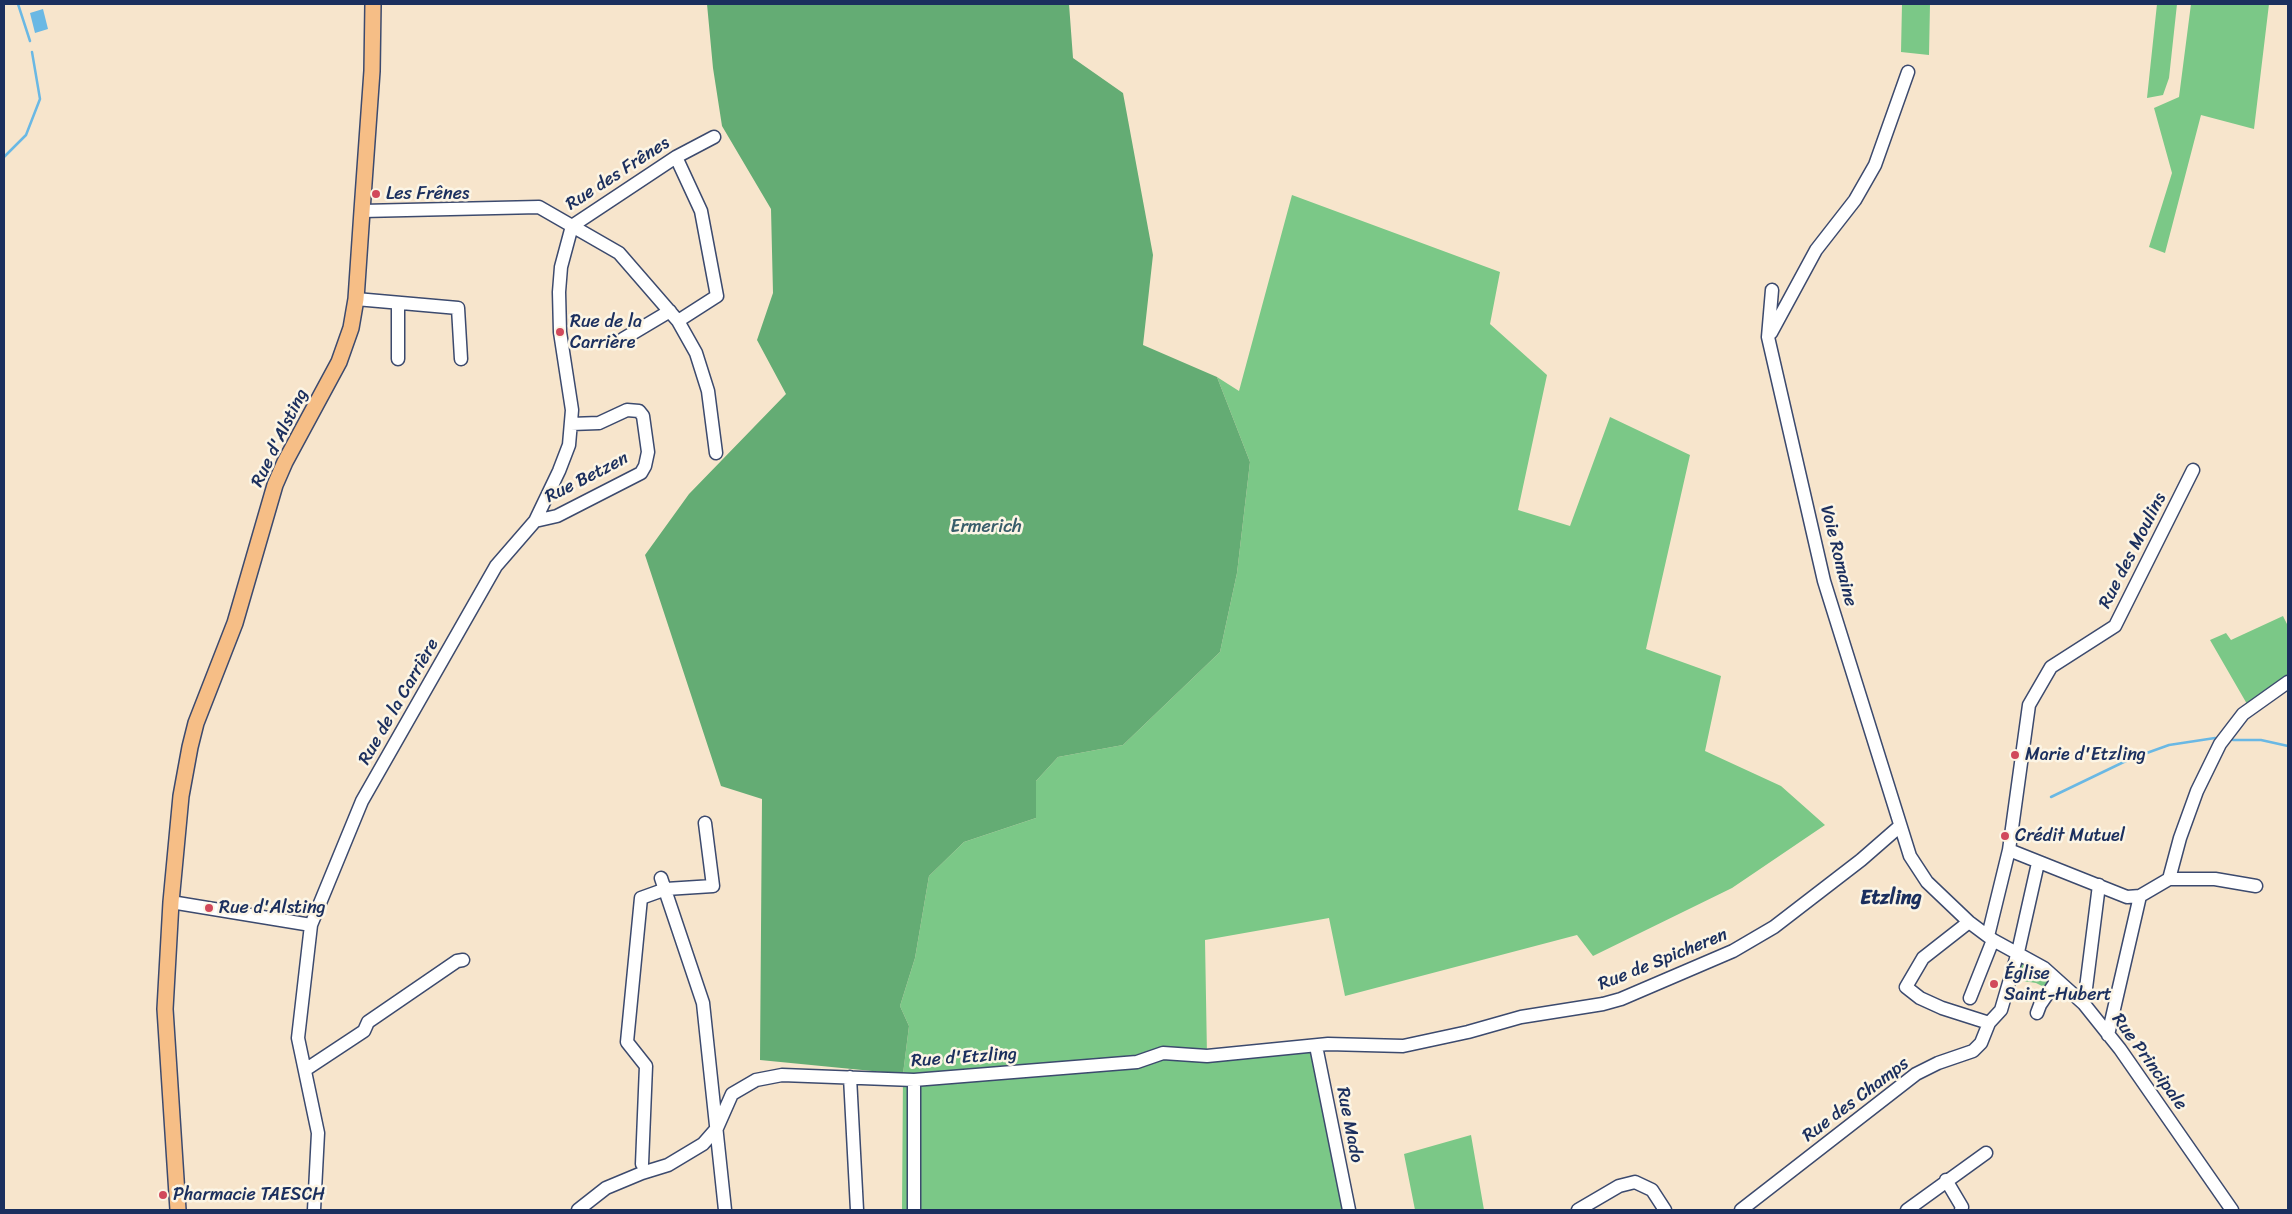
<!DOCTYPE html>
<meta charset="utf-8">
<style>
body{margin:0}
#map{position:relative;width:2292px;height:1214px;overflow:hidden;background:#f7e5cc;font-family:Sriracha,sans-serif}
canvas{display:block}
.frame{position:absolute;inset:0;border:5px solid #1b2f5e;pointer-events:none}
</style>
<div id="map">
<canvas width="2292" height="1214"></canvas>
<div class="frame"></div>
</div>
<script>
const ctx = document.querySelector('canvas').getContext('2d');
ctx.lineJoin = 'round';
function fillPath(path, color) { ctx.fillStyle = color; ctx.fill(path, 'evenodd'); }
const shape = rows => new Path2D(rows.map(r => 'M' + r).join(''));
function stroke(path, color, width, dash) { ctx.strokeStyle = color; ctx.lineWidth = width; ctx.lineCap = dash ? 'butt' : 'round'; ctx.setLineDash(dash || []); ctx.stroke(path); }
function label(font, color, halo, rows, align = 'center') {
  ctx.font = font + ' Sriracha,sans-serif'; ctx.lineWidth = 5; ctx.setLineDash([]); ctx.textBaseline = 'middle'; ctx.strokeStyle = halo; ctx.fillStyle = color; for (const [text, x, y, turn = 0] of rows) {
    ctx.save(); ctx.translate(x, y); ctx.rotate((+turn || 0) * Math.PI / 180); ctx.textAlign = isNaN(turn) ? turn : align; if (halo) ctx.strokeText(text, 0, 0); ctx.fillText(text, 0, 0); ctx.restore();
  }
}
fillPath(shape([
 [1902,4,1930,4,1929,55,1901,52],
 [2157,4,2177,4,2169,78,2163,95,2147,98],
 [2191,4,2269,4,2254,129,2201,115,2165,253,2149,247,2172,173,2154,108,2179,97],
 [1292,195,1500,272,1490,324,1547,375,1518,510,1570,526,1610,417,1690,455,1646,649,1721,676,1705,751,1781,786,1825,825,1732,888,1593,956,1577,935,1345,996,1329,918,1205,940,1207,1056,1316,1046,1349,1210,902,1210,903,1074,909,1026,900,1006,915,958,929,876,964,842,1036,818,1036,781,1058,757,1123,745,1220,652,1237,573,1250,462,1217,377,1239,391],
 [2283,616,2288,626,2288,675,2247,704,2210,640,2226,633,2231,640],
 [2019,961,2049,980,2044,987,2036,983,2016,980],
 [1471,1135,1484,1210,1415,1210,1404,1154]
]), '#7bc887');
fillPath(shape([
 [707,4,1069,4,1073,58,1123,93,1153,255,1143,345,1217,377,1250,462,1237,573,1220,652,1123,745,1058,757,1036,781,1036,818,964,842,929,876,915,958,900,1006,909,1026,903,1074,760,1060,762,799,721,786,645,555,689,494,786,394,757,340,773,293,771,209,722,126,713,68]
]), '#64ac74');
fillPath(shape([
 [43,9,48,29,35,33,30,13]
]), '#6ab8e4');
stroke(shape([
 [18,4,30,41],
 [4,157,26,135,40,99,32,52],
 [2233,740,2261,740,2288,746],
 [2051,797,2130,759,2169,745,2215,738]
]), '#6ab8e4', 2.5);
const minor = shape([
 [676,157,701,211,717,296,678,321],
 [362,211,539,207,619,253,678,321,696,353,708,391,716,453],
 [572,226,676,157,714,137],
 [1772,290,1768,337,1824,581,1910,856,1927,882,1969,922,1993,940,2044,968,2084,1004,2120,1049,2232,1210],
 [356,299,458,308,461,359],
 [1771,333,1816,250,1855,200,1875,165,1908,72],
 [623,339,670,311],
 [398,359,398,304],
 [535,521,557,516,641,473,645,466,648,452,643,416,639,411,627,410,599,423,571,424],
 [2009,850,2127,897,2140,896,2169,879,2180,838,2197,791,2220,744,2243,714,2288,682],
 [661,878,703,1003,725,1210],
 [2169,879,2215,879,2256,886],
 [171,902,311,925,362,801,496,566,535,521,559,471,569,445,572,410,560,332,559,292,561,267,572,226],
 [1969,922,1923,958,1906,987,1920,998,1942,1008,1989,1023],
 [311,925,298,1038,318,1133,314,1210],
 [1988,936,2009,850,2029,705,2051,667,2115,626,2193,470],
 [1970,998,1993,940],
 [2084,1004,2099,885],
 [2037,1013,2040,1005,2057,980],
 [2108,1035,2140,896],
 [1316,1046,1349,1210],
 [305,1070,364,1031,368,1022,457,961,463,960],
 [850,1077,857,1210],
 [914,1080,914,1210],
 [642,1164,646,1066,627,1042,641,898,666,889,713,886,705,823],
 [1946,1180,1962,1207,1961,1210],
 [578,1210,606,1188,642,1173,668,1165,703,1144,717,1128,732,1094,756,1080,782,1075,914,1080,1137,1062,1163,1053,1207,1056,1328,1044,1403,1046,1468,1032,1521,1017,1603,1004,1621,999,1733,951,1774,927,1861,860,1900,826],
 [1578,1210,1619,1186,1635,1182,1652,1190,1665,1210],
 [1741,1210,1916,1074,1938,1063,1973,1051,1981,1043,1989,1023,2001,1010,2018,952,2038,863],
 [1907,1210,1986,1153]
]);
const major = shape([
 [178,1210,165,1009,171,902,181,796,190,747,196,723,235,623,275,485,285,462,339,362,351,328,356,299,362,211,372,71,373,4]
]);
stroke(minor, '#3c4a6e', 15);
stroke(major, '#3c4a6e', 18);
stroke(minor, '#fff', 12);
stroke(major, '#f6be86', 15);
for (const [x, y, r, color] of [
 [376,194,5,"#d1495b"],
 [560,332,5,"#d1495b"],
 [2015,755,5,"#d1495b"],
 [2005,836,5,"#d1495b"],
 [209,908,5,"#d1495b"],
 [1994,984,5,"#d1495b"],
 [163,1195,5,"#d1495b"]
]) { const dot = new Path2D(); dot.arc(x, y, r, 0, 2 * Math.PI); ctx.fillStyle = color; ctx.fill(dot); stroke(dot, '#fcf5e5', 2); }
label('18px', '#1b2f5e', '#fcf5e5', [
 ["Rue des Frênes",618,174,-33],
 ["Rue d'Alsting",280,438,-64],
 ["Rue Betzen",587,478,-27],
 ["Rue des Moulins",2133,551,-63],
 ["Voie Romaine",1838,556,76],
 ["Rue de la Carrière",399,702,-60],
 ["Rue de Spicheren",1663,960,-22],
 ["Rue d'Etzling",964,1058,-4],
 ["Rue Principale",2149,1062,54],
 ["Rue des Champs",1856,1100,-37],
 ["Rue Mado",1349,1125,79]
]);
label('18px', '#1b2f5e', '#fcf5e5', [
 ["Les Frênes",386,194],
 ["Rue de la",570,322],
 ["Carrière",570,343],
 ["Marie d'Etzling",2025,755],
 ["Crédit Mutuel",2015,836],
 ["Rue d'Alsting",219,908],
 ["Église",2004,974],
 ["Saint-Hubert",2004,995],
 ["Pharmacie TAESCH",173,1195]
], 'left');
label('18px', '#385d6a', '#fcf5e5', [
 ["Ermerich",986,527]
]);
label('bold 20px', '#1b2f5e', '#fcf5e5', [
 ["Etzling",1891,899]
]);
</script>
